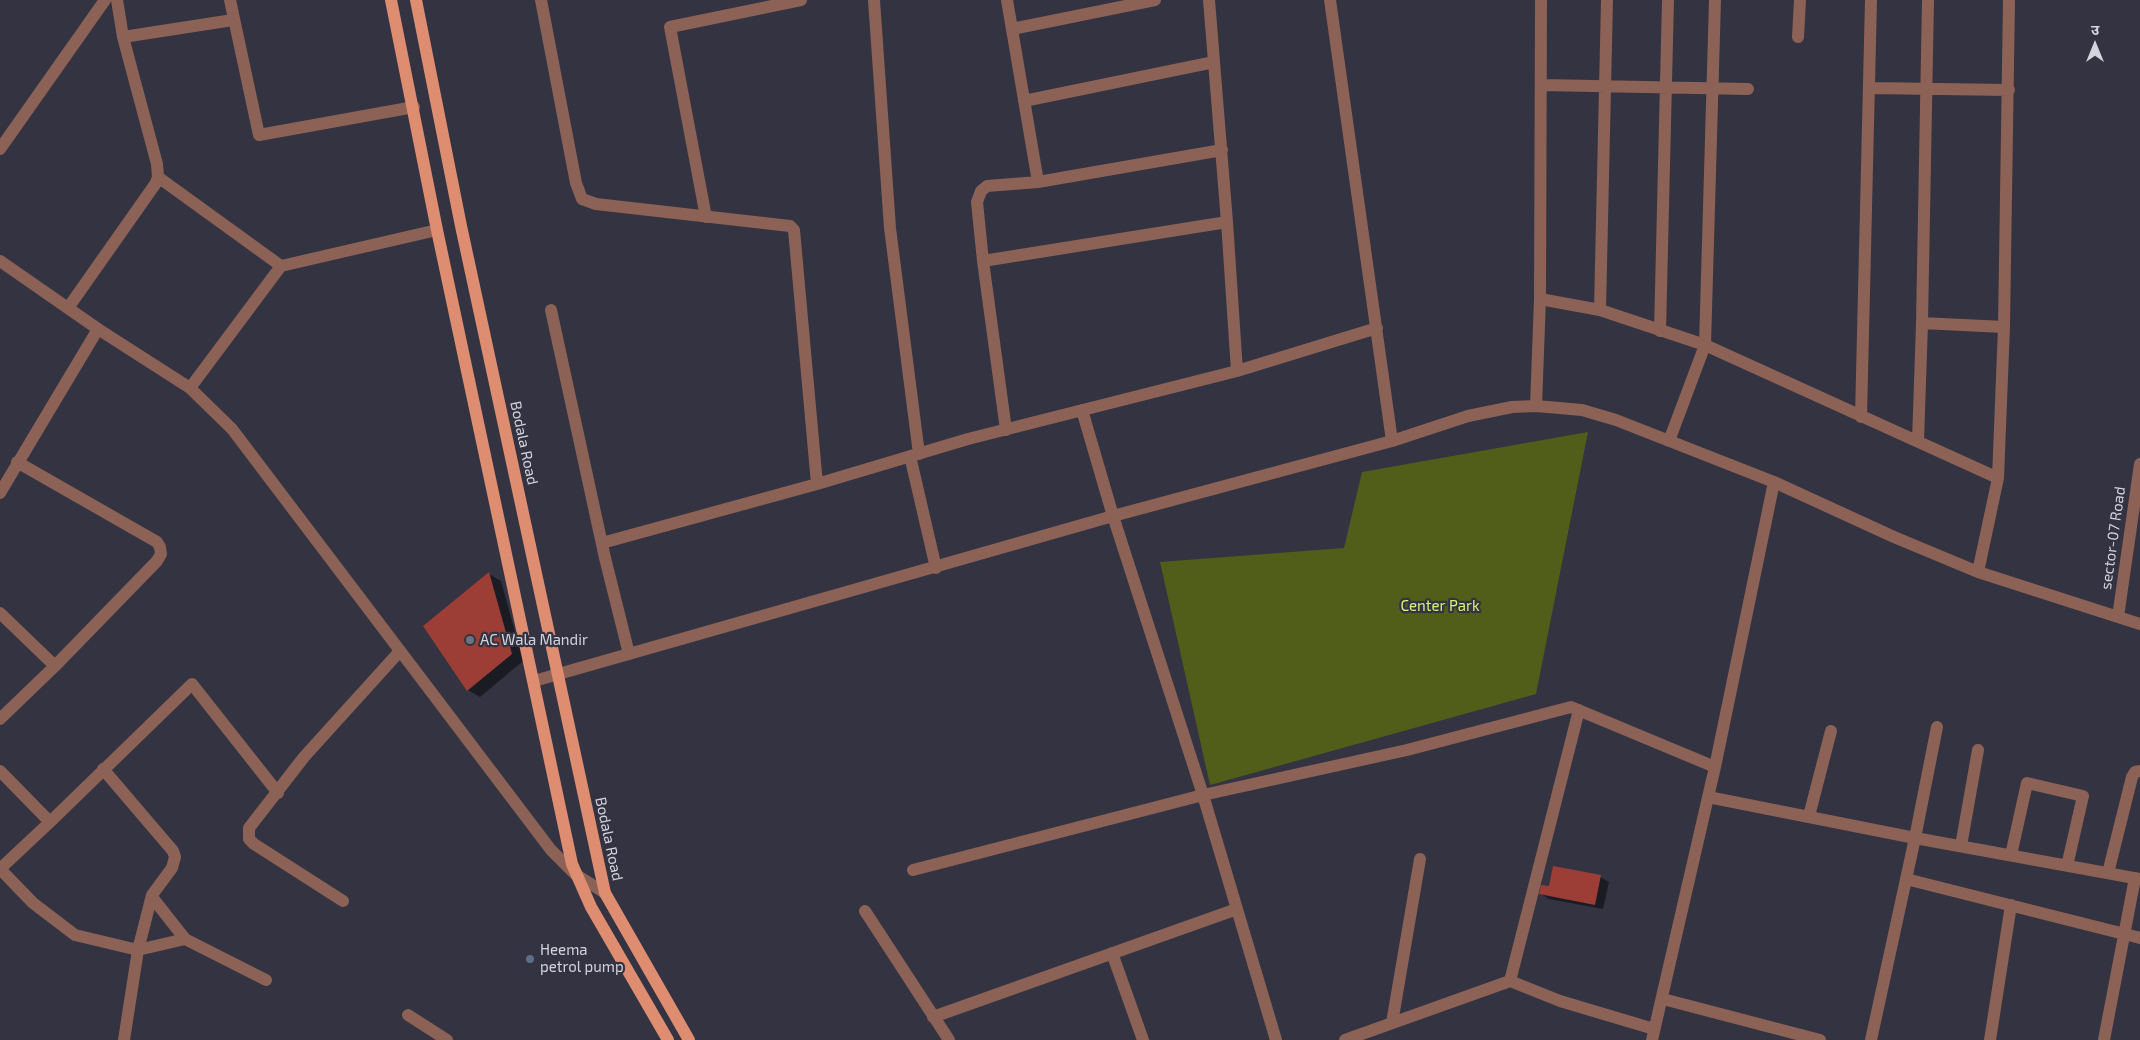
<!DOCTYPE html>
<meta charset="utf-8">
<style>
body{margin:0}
#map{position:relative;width:2140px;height:1040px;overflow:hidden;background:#333342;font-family:"Exo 2","Noto Sans Devanagari",sans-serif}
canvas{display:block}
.north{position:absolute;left:2070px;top:20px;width:50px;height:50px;-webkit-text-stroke:4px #333342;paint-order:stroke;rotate:0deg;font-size:14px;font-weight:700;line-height:20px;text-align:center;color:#d4d4de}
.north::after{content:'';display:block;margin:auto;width:18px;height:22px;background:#d4d4de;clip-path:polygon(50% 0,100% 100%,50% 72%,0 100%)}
</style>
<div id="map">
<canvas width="2140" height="1040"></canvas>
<div class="north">उ</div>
</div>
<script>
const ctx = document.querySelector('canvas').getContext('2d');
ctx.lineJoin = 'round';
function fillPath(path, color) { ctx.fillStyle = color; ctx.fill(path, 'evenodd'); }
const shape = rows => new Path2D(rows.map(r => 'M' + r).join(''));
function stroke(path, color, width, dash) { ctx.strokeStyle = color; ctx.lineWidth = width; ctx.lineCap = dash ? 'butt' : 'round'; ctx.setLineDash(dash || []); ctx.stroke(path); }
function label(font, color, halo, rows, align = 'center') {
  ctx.font = font + ' "Exo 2",sans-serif'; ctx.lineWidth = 4.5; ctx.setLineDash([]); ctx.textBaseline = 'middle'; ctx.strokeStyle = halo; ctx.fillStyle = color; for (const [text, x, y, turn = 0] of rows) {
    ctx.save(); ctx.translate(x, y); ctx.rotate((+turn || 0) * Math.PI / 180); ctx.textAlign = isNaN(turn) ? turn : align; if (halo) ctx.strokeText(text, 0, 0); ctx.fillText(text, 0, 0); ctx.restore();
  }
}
fillPath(shape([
 [1588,432,1536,694,1210,785,1160,562,1344,548,1362,472]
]), '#505e19');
fillPath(shape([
 [489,574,501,581,523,661,480,697,468,690],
 [1600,877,1609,882,1603,909,1549,899,1541,894,1550,888]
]), '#0007');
fillPath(shape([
 [489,572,512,654,467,691,423,626],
 [1553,866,1601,875,1595,905,1539,894,1541,885,1549,886]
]), '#9c3e36');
stroke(shape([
 [230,0,259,135,414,107],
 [541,0,576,183,582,199,596,204,790,226,794,230,817,484,602,543],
 [874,0,890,228,919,454],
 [1007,0,1038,182,1222,150],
 [1209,0,1227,222,1237,371],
 [1330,0,1392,441],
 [1012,29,1155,0],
 [123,37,233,20],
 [1798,37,1800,0],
 [1541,85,1748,89],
 [1869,88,2009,90],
 [1024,101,1214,62],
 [0,149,105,0],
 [158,177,281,266,437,230],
 [706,217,670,27,801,0],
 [0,261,98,329,190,388,232,429,551,850,575,874,605,893],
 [983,261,977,202,981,191,987,186,1038,182],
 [1540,299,1600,310,1705,345,1998,478],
 [68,308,156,183,158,177,157,164,123,37,117,0],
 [551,310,605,558,629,654],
 [1600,310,1607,0],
 [1922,323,2004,327],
 [1660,331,1668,0],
 [190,388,281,266],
 [1536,406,1540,299,1541,0],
 [1082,410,1113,516,1203,795,1276,1040],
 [1861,417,1871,0],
 [1006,430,983,261,1227,222],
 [1669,441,1705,345,1715,0],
 [1918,441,1922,323,1928,0],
 [910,456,936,568],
 [817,484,968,439,1237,371,1377,328],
 [0,493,98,329],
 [1978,572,1998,478,2004,327,2009,0],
 [0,613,55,666],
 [2118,617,2140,464],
 [534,681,1113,516,1392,441,1468,416,1512,407,1536,406,1582,410,1616,420,1774,482,1894,537,1978,572,2140,624],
 [0,719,55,666,157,561,161,554,160,547,157,542,17,462],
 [1937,727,1915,838,2140,879],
 [103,769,173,851,175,857,172,868,152,895,138,950,124,1040],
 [0,771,50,822,0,869],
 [1708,797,1915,838,1871,1040],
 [1809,816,1831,731],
 [50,822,192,684,278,793],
 [1961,846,1978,750],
 [2011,855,2027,783,2083,796,2067,866],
 [0,869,33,903,75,935,138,950,185,939,266,980],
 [913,870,1203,795,1407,750,1571,707,1715,767],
 [2108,873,2132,777,2135,772,2140,771],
 [1906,879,2140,938],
 [152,897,185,939],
 [343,901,254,844,249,839,249,828,304,757,400,651],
 [865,911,949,1040],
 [1112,953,1143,1040],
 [1510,981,1579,710],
 [1663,999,1820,1040],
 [408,1015,447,1040],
 [933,1017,1237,909],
 [1392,1023,1420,859],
 [1345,1040,1510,981,1560,1001,1654,1029],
 [1652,1040,1715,767,1774,482],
 [1990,1040,2011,905],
 [2104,1040,2135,878]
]), '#8b6255', 12);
stroke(shape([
 [391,0,437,230,572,864,591,907,668,1040],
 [416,0,461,226,605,893,689,1040]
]), '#df8d71', 12);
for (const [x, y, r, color] of [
 [470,640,5,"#6b7280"],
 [530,959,5,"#5c6f8a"]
]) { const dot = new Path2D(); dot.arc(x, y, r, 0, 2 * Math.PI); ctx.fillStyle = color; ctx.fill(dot); stroke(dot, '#333342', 2); }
label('15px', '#d4d4de', '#333342', [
 ["Bodala Road",524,443,78],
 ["sector-07 Road",2113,538,-82],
 ["Bodala Road",609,839,78]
]);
label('15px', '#d6f273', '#333342', [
 ["Center Park",1440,606]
]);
label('15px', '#d4d4de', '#333342', [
 ["AC Wala Mandir",480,640],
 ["Heema",540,950],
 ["petrol pump",540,967]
], 'left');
</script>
